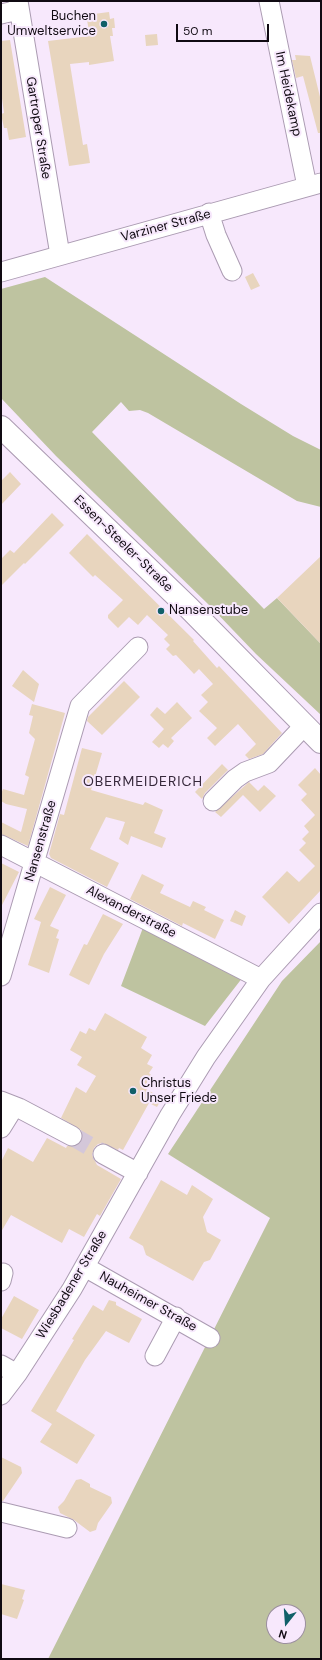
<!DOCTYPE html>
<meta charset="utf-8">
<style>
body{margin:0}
#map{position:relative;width:322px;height:1660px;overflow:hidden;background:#f7e8fc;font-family:"DM Sans",sans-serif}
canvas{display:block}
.frame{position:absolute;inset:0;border:2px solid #100a12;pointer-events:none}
.north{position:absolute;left:266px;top:1604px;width:40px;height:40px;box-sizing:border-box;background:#f7e8fc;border:1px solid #9b8f9e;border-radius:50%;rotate:197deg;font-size:11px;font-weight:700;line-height:16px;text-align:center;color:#100a12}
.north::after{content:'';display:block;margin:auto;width:14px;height:18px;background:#116069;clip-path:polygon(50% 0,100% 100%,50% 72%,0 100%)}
.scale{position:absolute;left:176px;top:24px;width:93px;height:18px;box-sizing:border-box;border:2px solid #100a12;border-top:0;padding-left:5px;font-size:12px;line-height:14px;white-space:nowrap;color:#100a12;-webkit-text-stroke:3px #f7e8fc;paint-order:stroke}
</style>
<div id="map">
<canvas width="322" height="1660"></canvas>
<div class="frame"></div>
<div class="north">N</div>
<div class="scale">50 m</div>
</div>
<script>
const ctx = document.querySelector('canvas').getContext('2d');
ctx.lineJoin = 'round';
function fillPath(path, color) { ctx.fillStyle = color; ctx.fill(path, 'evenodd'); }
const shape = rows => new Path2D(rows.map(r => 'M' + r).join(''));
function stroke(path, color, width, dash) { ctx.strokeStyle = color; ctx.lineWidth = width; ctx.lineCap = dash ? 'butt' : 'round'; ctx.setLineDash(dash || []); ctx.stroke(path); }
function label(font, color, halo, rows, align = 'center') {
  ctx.font = font + ' "DM Sans",sans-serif'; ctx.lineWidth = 4; ctx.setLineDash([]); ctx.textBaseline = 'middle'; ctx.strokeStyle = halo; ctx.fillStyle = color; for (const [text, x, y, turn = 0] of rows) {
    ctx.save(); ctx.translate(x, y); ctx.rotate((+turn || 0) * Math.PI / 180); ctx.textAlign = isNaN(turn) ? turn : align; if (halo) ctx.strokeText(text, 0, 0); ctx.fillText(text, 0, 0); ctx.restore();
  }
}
fillPath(shape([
 [45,277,241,404,293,436,321,450,321,507,297,501,148,413,140,410,129,411,121,402,92,432,264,609,277,598,321,644,321,715,256,654,208,604,56,456,1,398,1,289],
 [144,925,243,977,205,1026,121,986],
 [321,941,321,1659,48,1659,270,1218,168,1154,282,981],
 [274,1612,298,1612,298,1636,274,1636]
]), '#bec3a0');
fillPath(shape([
 [109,12,110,19,114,18,115,28,112,28,113,36,110,36,114,61,89,65,89,62,70,64,83,145,87,144,90,163,69,166,48,41,90,36,86,15],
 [157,34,158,45,146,46,145,35],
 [10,40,26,137,9,140,7,128,4,128,1,114,4,113,1,91,1,41],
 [295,55,310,56,321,101,321,133,318,133,303,76,296,78,292,60,296,60],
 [253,273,260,286,251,290,245,277],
 [10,472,21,484,1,505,1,481],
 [52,513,64,525,25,564,24,563,1,586,1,559,10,550,14,553],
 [87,534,194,640,193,641,217,668,219,666,282,733,263,754,249,759,245,755,256,744,238,724,215,746,207,738,217,728,199,711,208,702,201,695,213,684,199,669,194,674,176,655,173,656,166,649,170,645,164,639,168,635,147,615,138,625,129,617,118,628,108,618,108,615,123,600,95,575,93,577,69,553],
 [321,556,321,644,277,598],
 [23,670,39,684,34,702,12,686],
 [124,681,140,697,102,735,87,721,88,717],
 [177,702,192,718,171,738,174,741,168,748,163,744,159,748,152,742,164,729,150,715,157,707,165,714],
 [32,704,65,713,28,846,1,834,1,822,21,832,27,809,6,804,1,801,1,794,3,789,24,795,29,777,25,775,35,739,29,733,33,716,29,715],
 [82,748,102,753,91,790,143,805,145,802,163,810,154,833,166,838,162,848,131,836,128,845,119,839,125,822,106,817,90,849,119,863,107,887,51,858,49,854,60,814,64,815],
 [222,764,228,770,205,793,202,799,195,792],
 [315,768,321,775,321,890,289,924,262,897,287,871,299,882,315,866,299,850,306,843,302,839,309,832,304,826,315,815,301,800,307,794,298,785],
 [249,782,258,791,264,785,276,796,260,812,243,795,221,817,215,812],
 [1,863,19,872,1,907],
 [142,874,164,885,160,893,190,907,193,901,206,907,204,910,224,920,215,939,183,923,182,926,130,899],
 [50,887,66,895,50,926,59,930,56,938,59,939,49,973,28,965,41,922,34,919],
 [235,910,246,916,242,926,230,921],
 [103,914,123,924,104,954,89,985,69,975,84,944,87,945],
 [105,1013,147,1037,141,1048,152,1055,147,1064,153,1067,149,1073,151,1075,144,1088,162,1098,157,1107,149,1103,123,1150,119,1148,118,1150,103,1143,98,1144,94,1148,92,1155,97,1165,121,1179,100,1216,97,1214,84,1237,69,1229,62,1243,11,1215,1,1232,1,1162,8,1148,33,1162,47,1138,66,1148,67,1146,78,1145,82,1141,83,1135,81,1130,61,1118,76,1087,86,1093,96,1076,77,1065,82,1057,70,1050,80,1031,86,1034,89,1028,95,1031],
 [161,1180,187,1195,192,1185,213,1199,203,1217,207,1232,221,1240,210,1260,204,1262,193,1281,146,1255,143,1246,129,1238],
 [14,1296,39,1310,22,1339,1,1328,1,1319],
 [109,1300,116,1302,116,1305,142,1319,129,1343,106,1331,85,1360,56,1411,95,1435,77,1464,40,1442,52,1424,31,1411,74,1340,72,1339,93,1305,103,1311],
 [1,1457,21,1467,22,1473,3,1501,1,1501],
 [81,1479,90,1484,90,1487,111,1497,112,1503,98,1523,96,1530,90,1532,74,1520,60,1513,58,1507,64,1501,76,1480],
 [1,1584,25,1590,22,1599,24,1600,17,1619,1,1614]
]), '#e8d5be');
stroke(shape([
 [72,1136,103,1154]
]), '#d4c7d9', 19, [19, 10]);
const minor = shape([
 [18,1,60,255],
 [269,1,307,186],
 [1,14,19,10],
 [209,213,216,235,232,271],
 [1,272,321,183],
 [213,801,235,779,245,772,269,763,305,725],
 [1,845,261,979],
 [1,976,80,706,138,647],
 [1,1101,19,1108,72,1136],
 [1,1128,14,1107],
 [103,1154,138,1173],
 [85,1267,210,1338],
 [1,1281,3,1273],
 [155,1356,176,1317],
 [1,1365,17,1374],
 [1,1395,17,1374,72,1289,170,1115,206,1057,261,979,321,913],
 [1,1512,67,1528]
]);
const major = shape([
 [1,427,189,608,321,742]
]);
stroke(minor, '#ab9bb2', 21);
stroke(major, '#ab9bb2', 24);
stroke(minor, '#fff', 19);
stroke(major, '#fff', 22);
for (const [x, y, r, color] of [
 [104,24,4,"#116069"],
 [161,611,4,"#116069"],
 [133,1091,4,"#116069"]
]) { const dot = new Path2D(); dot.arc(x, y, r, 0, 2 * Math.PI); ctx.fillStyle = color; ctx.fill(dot); stroke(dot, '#f7e8fc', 1.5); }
label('13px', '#100a12', '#f7e8fc', [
 ["Buchen",96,17,"right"],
 ["Umweltservice",96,32,"right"],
 ["Nansenstube",169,611],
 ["Christus",141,1084],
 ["Unser Friede",141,1099]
], 'left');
label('13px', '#100a12', '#f7e8fc', [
 ["Im Heidekamp",288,94,78],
 ["Gartroper Straße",38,128,81],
 ["Varziner Straße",166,226,-15],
 ["Essen-Steeler-Straße",123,544,44],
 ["Nansenstraße",41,841,-74],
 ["Alexanderstraße",131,912,27],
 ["Wiesbadener Straße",72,1285,-59],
 ["Nauheimer Straße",148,1302,29]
]);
ctx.letterSpacing = '1px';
label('14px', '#35273a', '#f7e8fc', [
 ["OBERMEIDERICH",143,782]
]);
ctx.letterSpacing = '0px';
</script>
